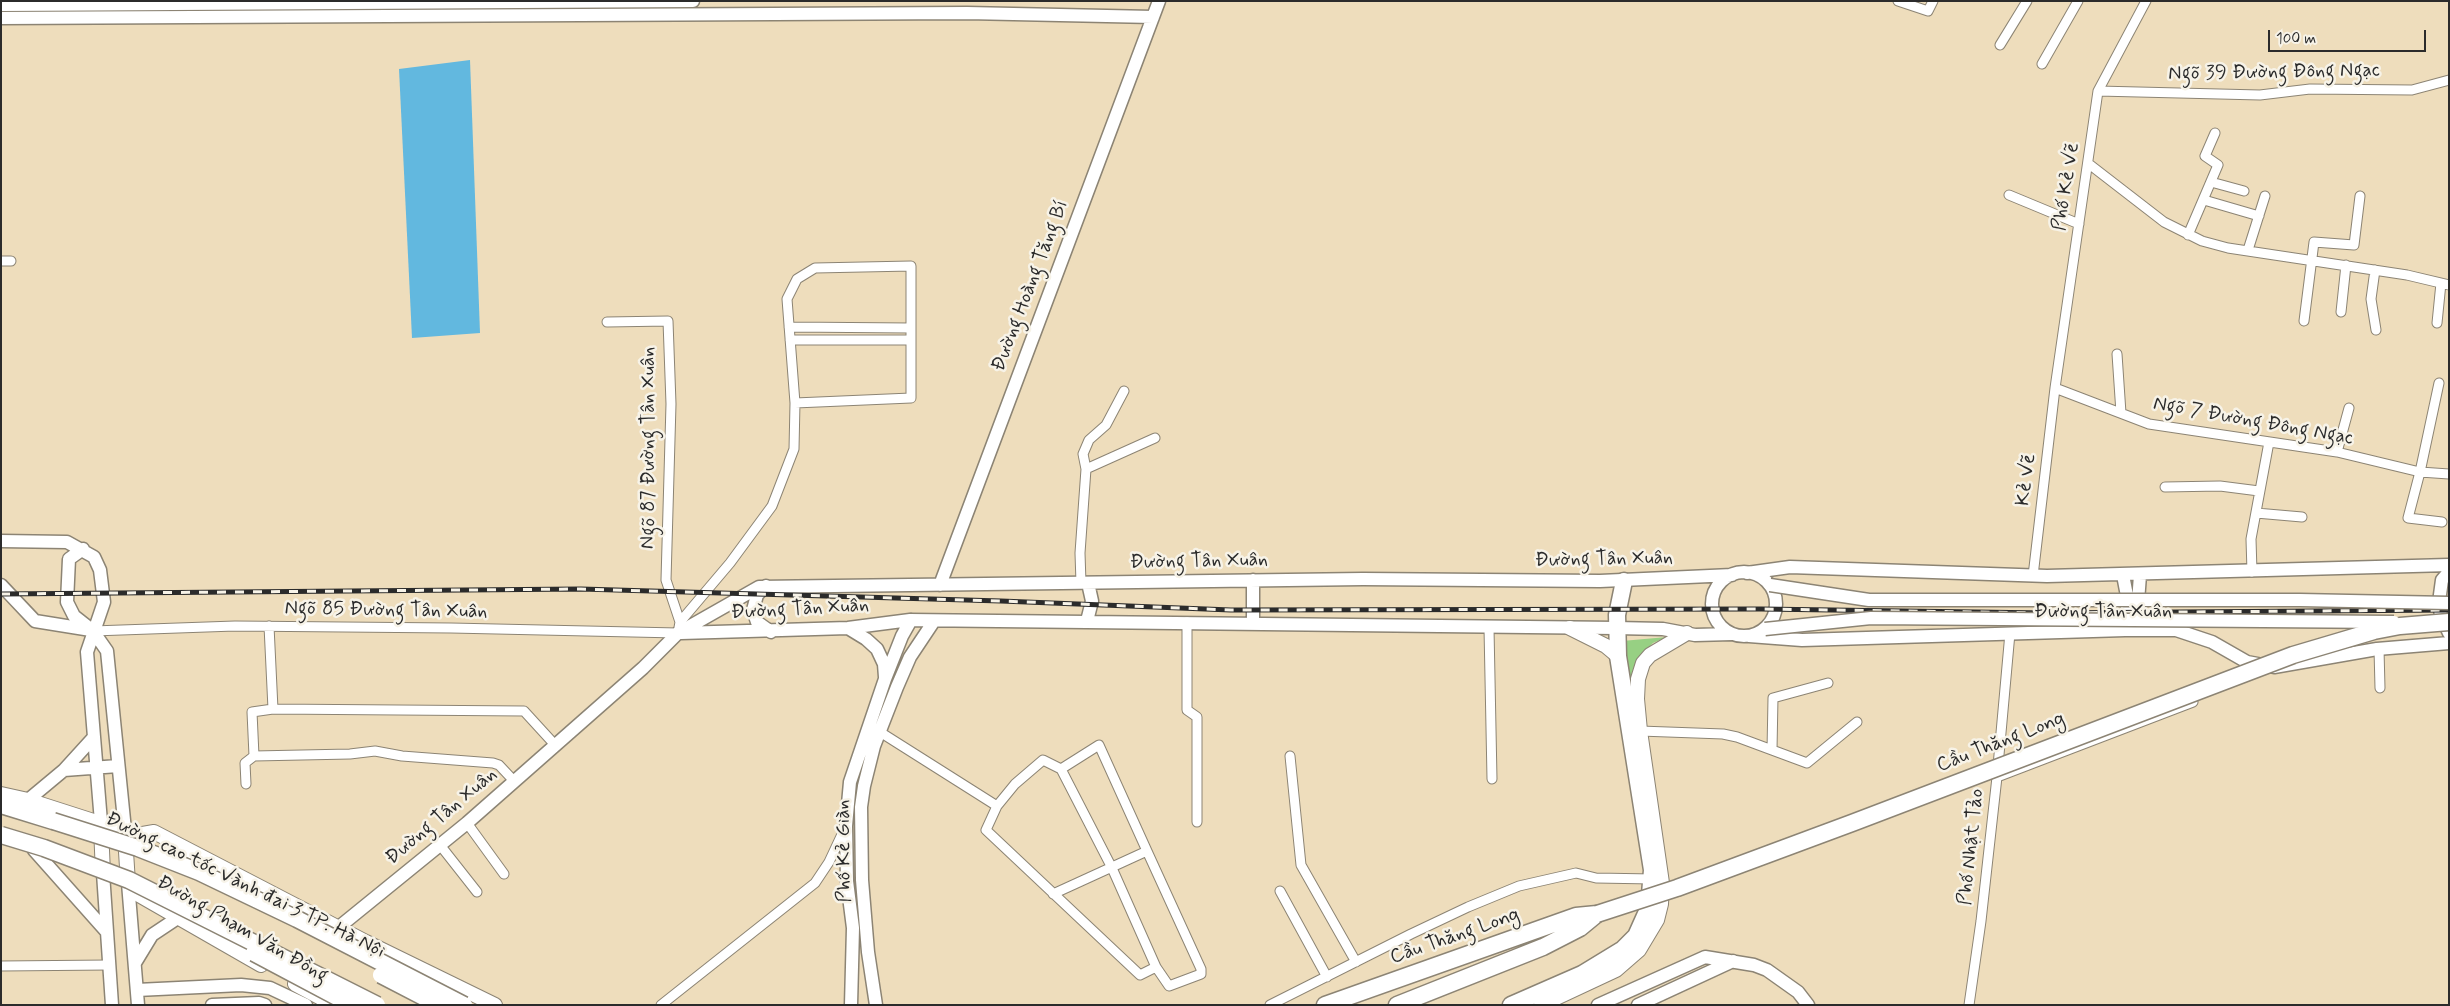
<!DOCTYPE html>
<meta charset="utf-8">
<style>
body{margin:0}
#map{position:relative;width:2450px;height:1006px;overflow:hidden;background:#eeddbc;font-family:Mynerve,sans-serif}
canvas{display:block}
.frame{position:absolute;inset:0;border:2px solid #2b2b2b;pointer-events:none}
.scale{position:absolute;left:2268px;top:30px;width:158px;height:22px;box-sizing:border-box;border:2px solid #2b2b2b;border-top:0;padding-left:6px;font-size:15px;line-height:18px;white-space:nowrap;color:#2b2b2b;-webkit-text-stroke:4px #f7f3e8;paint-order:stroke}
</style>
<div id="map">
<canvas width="2450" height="1006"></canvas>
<div class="frame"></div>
<div class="scale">100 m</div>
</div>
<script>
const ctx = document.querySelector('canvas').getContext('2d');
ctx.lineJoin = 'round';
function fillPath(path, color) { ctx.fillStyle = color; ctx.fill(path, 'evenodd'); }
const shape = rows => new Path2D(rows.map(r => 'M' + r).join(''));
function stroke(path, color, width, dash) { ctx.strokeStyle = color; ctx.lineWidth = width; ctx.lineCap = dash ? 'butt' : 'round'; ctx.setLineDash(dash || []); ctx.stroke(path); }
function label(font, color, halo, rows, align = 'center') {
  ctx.font = font + ' Mynerve,sans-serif'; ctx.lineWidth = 5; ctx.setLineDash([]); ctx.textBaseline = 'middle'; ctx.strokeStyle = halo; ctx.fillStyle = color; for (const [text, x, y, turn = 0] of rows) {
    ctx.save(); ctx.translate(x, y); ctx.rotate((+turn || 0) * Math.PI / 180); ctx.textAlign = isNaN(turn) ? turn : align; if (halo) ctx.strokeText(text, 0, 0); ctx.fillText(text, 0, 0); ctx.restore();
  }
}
fillPath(shape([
 [1667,637,1653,643,1640,656,1630,681,1622,641]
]), '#97d083');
fillPath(shape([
 [470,60,480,333,412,338,399,69]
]), '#62b8df');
const street = shape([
 [1898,1,1928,11,1933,1],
 [2000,45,2027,1],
 [2042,64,2078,1],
 [2098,91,2260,95,2310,89,2412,90,2449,80],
 [2089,164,2164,222,2202,241,2228,248,2407,275,2449,285],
 [2211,182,2244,191],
 [2009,195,2079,224],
 [2204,200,2259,216],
 [2188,235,2218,165,2205,156,2215,133],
 [2248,250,2265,196],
 [1,261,11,261],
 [2375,270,2371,299,2376,330],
 [2341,312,2346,265],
 [2304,321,2314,242,2354,245,2360,196],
 [2437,323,2441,283],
 [789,327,910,328],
 [790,340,911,340],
 [2117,354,2121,413],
 [2439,383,2420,472,2408,518,2442,522],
 [2055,388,2149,424,2337,452,2420,472,2449,474],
 [2337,452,2349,408],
 [1086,469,1155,438],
 [2165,487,2220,486,2259,491],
 [2256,513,2302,517],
 [2252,572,2251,539,2269,442],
 [2033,576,2055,388,2098,91,2146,1],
 [1081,583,1080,553,1086,469,1083,454,1089,440,1106,425,1124,391],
 [680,622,730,563,772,506,794,449,795,403,787,299,797,279,815,268,911,266,911,398,795,403],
 [1187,622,1187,710,1197,717,1197,822],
 [269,626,273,709],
 [1489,628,1492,779],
 [93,631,235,626,451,628,678,633,680,622,666,580,671,404,668,321,607,322],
 [2379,649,2380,688],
 [1640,731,1723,734,1737,737,1807,763,1857,722],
 [880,732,997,806],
 [1772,750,1773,698,1828,683],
 [254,756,252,712,273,709,524,711,556,746],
 [1290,756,1301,865,1356,962],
 [1997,777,2193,702],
 [246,784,245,763,254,756,350,754,375,751,402,756,493,763,499,765,514,781],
 [467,823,504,874],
 [440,845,477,892],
 [1147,851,1201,969,1201,974,1169,986,1156,967,1112,868,1061,769,1043,760,1015,784,997,806,986,830,1140,975,1156,967],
 [1280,891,1327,977],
 [1053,894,1147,851,1099,745,1061,769],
 [1,966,109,965],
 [661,1005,815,883,829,862,844,830],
 [1270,1005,1411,934,1468,907,1519,886,1576,873,1596,878,1653,879],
 [1969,1005,1981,921,1997,777,2010,633]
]);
const secondary = shape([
 [1,5,693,1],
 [1,18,967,13,1153,17],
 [1,541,67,542,94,557,100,570,104,602,87,652,101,822],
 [83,549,69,559,67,602,74,616,93,631,107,651,125,830],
 [2449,572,2442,580,2439,602,2441,616,2449,633],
 '1712 604a32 32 0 1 1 64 0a32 32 0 1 1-64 0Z',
 [1747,573,1790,567,2047,576,2449,565],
 [2123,575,2128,601,2125,630],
 [2140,575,2138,602,2143,629],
 [1253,580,1253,622],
 [1,585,35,621,91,630],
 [940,585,1159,1],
 [766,586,757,595,753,610,757,622,771,632],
 [1087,621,1092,601,1088,583],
 [848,628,866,639,877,649,884,664,885,677],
 [681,633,848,628,910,620,1616,628,1663,629,1695,635,1732,634],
 [1749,636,1802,640,2125,630,2176,630,2212,642,2247,662,2274,667,2377,649,2449,643],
 [64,770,118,766],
 [28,800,64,770,94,737],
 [34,850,106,931],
 [103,873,112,1005],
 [128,883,138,1005],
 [339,927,467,823,643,668,678,633,759,587,1363,579,1600,581,1732,575],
 [135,963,152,935,179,917],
 [137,990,241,985,270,988,306,1005],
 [212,1005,259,1003,265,1005],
 [851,1005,853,928,847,881,846,826,850,782,885,679,902,636,911,620],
 [876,1005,868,952,862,880,861,807,864,786,874,746,897,687,910,657,934,621],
 [1598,1005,1705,957,1754,965,1767,970,1798,992,1808,1005],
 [1638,1005,1733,961]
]);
const primary = shape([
 [1570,628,1606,646,1618,656],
 [1,794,28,800,137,835,154,832,366,942,495,1005],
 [101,828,103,873],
 [125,836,128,883],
 [128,882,134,885,139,895,261,965],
 [295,984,334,1005],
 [1541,1005,1616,970,1639,950,1657,920,1661,904,1662,883,1640,731,1637,699,1638,679,1643,663,1650,655,1687,633]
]);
const highway = shape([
 [1,805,53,821],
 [1325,1005,1576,916,1597,914],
 [1397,1005,1543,947,1580,928,1597,914],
 [1511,1005,1582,974,1623,949,1636,936,1649,907,1652,870,1618,656,1617,615,1624,581]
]);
stroke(street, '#8c8474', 11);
stroke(secondary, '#8c8474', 15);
stroke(primary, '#8c8474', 16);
stroke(highway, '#8c8474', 19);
stroke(street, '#fff', 9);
stroke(secondary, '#fff', 12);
stroke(primary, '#fff', 14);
stroke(highway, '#fff', 16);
const rail = shape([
 [1,594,581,589,1001,601,1231,610,1761,609,2046,613,2449,610]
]);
stroke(rail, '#2b2b2b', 5);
stroke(rail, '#f7f3e8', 3, [9]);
const secondaryBridge = shape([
 [1770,585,1869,600,2300,600,2449,603],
 [1765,629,1871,618,2394,622]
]);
const highwayBridge = shape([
 [53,821,138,848,199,872,297,919,464,1005],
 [1,835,44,848,129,880,377,1005],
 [1597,914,1677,888,1852,823,2293,655,2374,631,2400,626,2449,622],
 [254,953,352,1005],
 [381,975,439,1005]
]);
stroke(secondaryBridge, '#8c8474', 15, []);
stroke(highwayBridge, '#8c8474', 19, []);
stroke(secondaryBridge, '#fff', 12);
stroke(highwayBridge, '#fff', 16);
label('20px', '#2b2b2b', '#f7f3e8', [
 ["Ngõ 39 Đường Đông Ngạc",2274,73,-1],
 ["Phố Kẻ Vẽ",2067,187,-81],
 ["Đường Hoàng Tăng Bí",1031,286,-69],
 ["Ngõ 7 Đường Đông Ngạc",2253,422,10],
 ["Ngõ 87 Đường Tân Xuân",650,448,-90],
 ["Kẻ Vẽ",2027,480,-83],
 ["Đường Tân Xuân",1604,560,-1],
 ["Đường Tân Xuân",1199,562,-1],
 ["Đường Tân Xuân",800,610,-3],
 ["Ngõ 85 Đường Tân Xuân",386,611,1],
 ["Đường Tân Xuân",2103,613],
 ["Cầu Thăng Long",2001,743,-21],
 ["Đường Tân Xuân",442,817,-40],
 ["Phố Nhật Tảo",1972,847,-84],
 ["Phố Kẻ Giàn",845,851,-91],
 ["Đường cao tốc Vành đai 3 TP. Hà Nội",245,886,26],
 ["Đường Phạm Văn Đồng",242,930,30],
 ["Cầu Thăng Long",1455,937,-19]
]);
</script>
